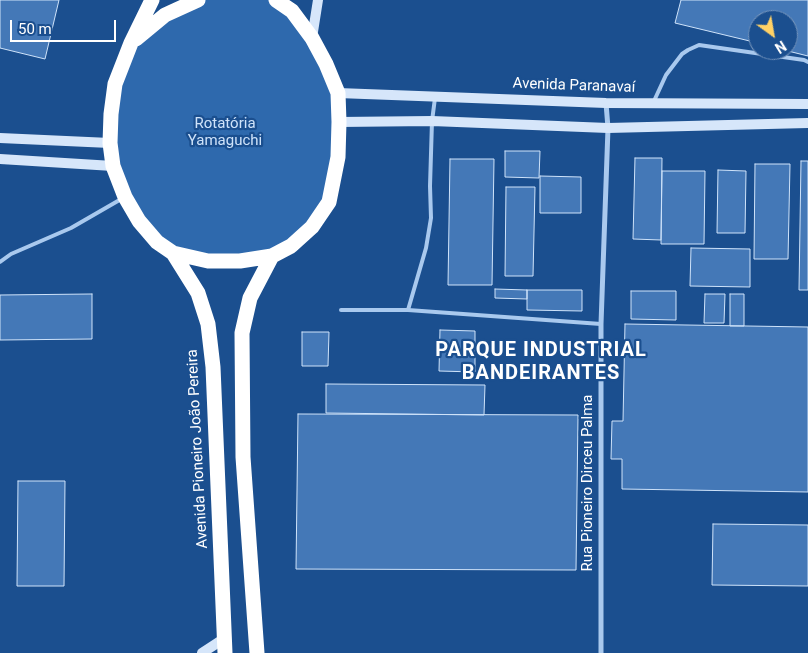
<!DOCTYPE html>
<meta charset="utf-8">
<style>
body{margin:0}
#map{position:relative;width:808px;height:653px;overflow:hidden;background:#1b4f8f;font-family:Roboto,sans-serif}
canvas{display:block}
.north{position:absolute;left:748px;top:10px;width:50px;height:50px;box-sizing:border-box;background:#1b4f8f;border:1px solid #7695bc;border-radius:50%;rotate:148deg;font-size:14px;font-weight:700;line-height:20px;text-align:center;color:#fff}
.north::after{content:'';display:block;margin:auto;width:18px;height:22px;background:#ffd166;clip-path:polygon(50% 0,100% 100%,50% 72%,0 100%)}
.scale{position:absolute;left:10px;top:20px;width:106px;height:22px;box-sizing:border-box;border:2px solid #fff;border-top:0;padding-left:6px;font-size:15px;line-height:18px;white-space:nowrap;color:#fff;-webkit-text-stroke:4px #1b4f8f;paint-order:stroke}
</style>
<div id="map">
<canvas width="808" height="653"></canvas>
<div class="north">N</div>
<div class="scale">50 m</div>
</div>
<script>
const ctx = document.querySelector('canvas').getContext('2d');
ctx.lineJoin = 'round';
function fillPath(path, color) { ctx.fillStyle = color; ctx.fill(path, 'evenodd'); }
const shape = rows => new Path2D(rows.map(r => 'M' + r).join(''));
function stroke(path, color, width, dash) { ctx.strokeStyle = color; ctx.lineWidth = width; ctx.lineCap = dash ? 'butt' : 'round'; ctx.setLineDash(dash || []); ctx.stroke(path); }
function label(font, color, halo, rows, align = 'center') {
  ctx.font = font + ' Roboto,sans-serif'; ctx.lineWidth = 4.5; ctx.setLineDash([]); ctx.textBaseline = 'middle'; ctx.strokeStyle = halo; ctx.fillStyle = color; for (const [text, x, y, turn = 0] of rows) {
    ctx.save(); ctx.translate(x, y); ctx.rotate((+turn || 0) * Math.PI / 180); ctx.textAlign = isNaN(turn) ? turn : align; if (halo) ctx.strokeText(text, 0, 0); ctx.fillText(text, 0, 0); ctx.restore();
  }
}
fillPath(shape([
 [198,0,276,0,292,11,338,93,329,202,272,256,173,253,125,197,111,114,131,43]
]), '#2e69ad');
const building = shape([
 [0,0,59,0,45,59,0,48,0,0],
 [681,0,808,0,808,56,784,50,788,50,788,20,758,20,758,43,675,23,681,0],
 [505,151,540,151,539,178,505,177,505,151],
 [635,158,662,158,661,240,633,239,635,158],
 [450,159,494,159,492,285,448,285,450,159],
 [801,161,808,161,808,290,799,290,801,161],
 [755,164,790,164,788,259,754,259,755,164],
 [718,170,746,171,745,233,717,233,718,170],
 [662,171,705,171,704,244,661,244,662,171],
 [540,176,581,177,581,213,540,213,540,176],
 [506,187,535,187,533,276,505,276,506,187],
 [691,248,750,249,750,287,690,286,691,248],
 [495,289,527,290,527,299,495,298,495,289],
 [527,290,582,290,582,311,527,310,527,290],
 [631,291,676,291,676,320,631,319,631,291],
 [92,294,92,339,0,340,0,295,92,294],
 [705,294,725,294,724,323,704,323,705,294],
 [730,294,744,294,744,326,730,326,730,294],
 [625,324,808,327,808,492,622,489,622,459,611,459,612,421,623,421,625,324],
 [440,330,475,331,475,372,439,371,440,330],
 [302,332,329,332,328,366,302,366,302,332],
 [326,384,485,385,484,415,326,413,326,384],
 [298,414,578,415,576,570,296,569,298,414],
 [18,481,65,481,64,586,17,586,18,481],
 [713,524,808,525,808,586,712,585,713,524]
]);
fillPath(building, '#4478b7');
stroke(building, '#cfe3fa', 1);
stroke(shape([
 [654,101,666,75,682,54,688,50,699,45,804,60,808,62],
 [0,262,11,254,71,228,123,198],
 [341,310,408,310,601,324],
 [408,310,426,248,431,218,430,186,432,121,435,98]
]), '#a9c9ee', 4);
stroke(shape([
 [601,653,601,324,608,128,606,103]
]), '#a9c9ee', 5);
stroke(shape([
 [312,38,318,0],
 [338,93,606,103,808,104],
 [339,122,432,121,608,128,808,123],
 [0,138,110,143],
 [0,159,113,166],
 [202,653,225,638]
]), '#d6e6fa', 10);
stroke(shape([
 [152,0,131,43,115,84,111,114,110,143,113,166,125,197,139,221,157,242,173,253,198,293,208,324,213,367,225,653],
 [136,39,165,15,198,0],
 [173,253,208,261,240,261,272,256,291,246,312,227,329,202,338,157,339,122,338,93,326,64,312,38,292,11,276,0],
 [257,653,243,457,242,333,250,298,272,256]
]), '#fff', 15);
label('15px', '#fff', '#1b4f8f', [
 ["Avenida Paranavaí",574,86,2],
 ["Avenida Pioneiro João Pereira",198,449,-93],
 ["Rua Pioneiro Dirceu Palma",588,483,-90]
]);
label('15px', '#cfe3fa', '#1b4f8f', [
 ["Rotatória",225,124],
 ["Yamaguchi",225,141]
]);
ctx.letterSpacing = '1px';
label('bold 20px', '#fff', '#1b4f8f', [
 ["PARQUE INDUSTRIAL",541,351],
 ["BANDEIRANTES",541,374]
]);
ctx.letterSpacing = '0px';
</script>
